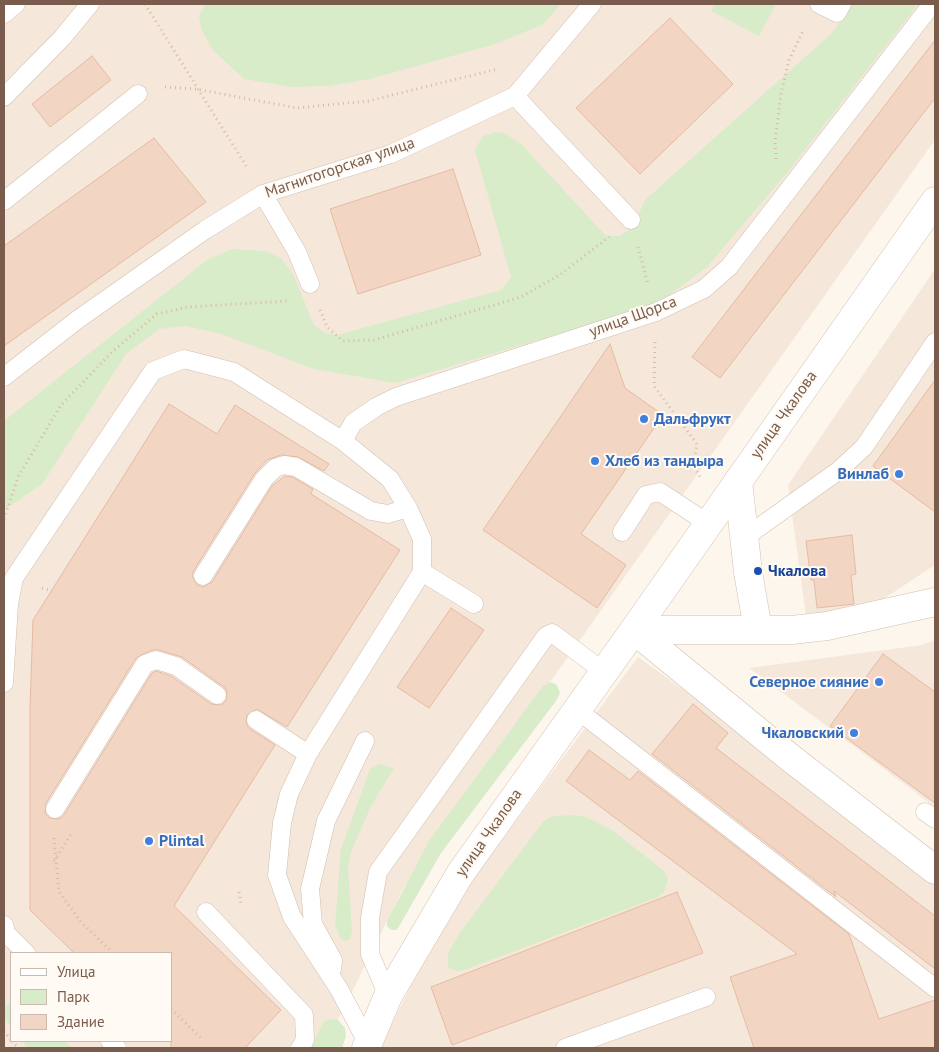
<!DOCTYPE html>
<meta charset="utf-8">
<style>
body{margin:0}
#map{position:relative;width:939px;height:1052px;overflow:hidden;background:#fdf6ec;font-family:"PT Sans",sans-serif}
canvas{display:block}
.frame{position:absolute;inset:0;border:5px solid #7a5c4d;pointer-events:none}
.legend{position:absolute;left:10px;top:952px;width:162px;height:90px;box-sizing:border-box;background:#fffaf3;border:1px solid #cabbb1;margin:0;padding:6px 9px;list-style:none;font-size:15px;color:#7a5c4d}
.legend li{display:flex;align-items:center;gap:10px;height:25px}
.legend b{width:25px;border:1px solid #cabbb1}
</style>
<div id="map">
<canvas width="939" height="1052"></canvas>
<div class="frame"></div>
<ul class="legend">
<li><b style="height:6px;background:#fff"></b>Улица</li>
<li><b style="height:14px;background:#d8ecc9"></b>Парк</li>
<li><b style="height:14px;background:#f3d5c3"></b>Здание</li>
</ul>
</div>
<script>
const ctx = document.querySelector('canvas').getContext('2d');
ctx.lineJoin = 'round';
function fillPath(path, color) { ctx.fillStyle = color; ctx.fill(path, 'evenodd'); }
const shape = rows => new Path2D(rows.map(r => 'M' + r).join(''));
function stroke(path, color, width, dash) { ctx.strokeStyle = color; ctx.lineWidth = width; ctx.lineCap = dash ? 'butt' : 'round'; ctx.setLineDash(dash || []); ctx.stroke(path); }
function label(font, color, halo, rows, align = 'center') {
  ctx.font = font + ' "PT Sans",sans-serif'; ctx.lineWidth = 4; ctx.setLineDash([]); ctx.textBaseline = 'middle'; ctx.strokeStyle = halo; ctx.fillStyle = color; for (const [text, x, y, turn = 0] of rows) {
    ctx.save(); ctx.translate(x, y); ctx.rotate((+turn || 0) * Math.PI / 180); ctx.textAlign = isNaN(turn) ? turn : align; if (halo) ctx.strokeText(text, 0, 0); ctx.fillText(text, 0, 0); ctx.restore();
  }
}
fillPath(shape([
 [4,4,935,4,935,140,403,889,324,1048,4,1048],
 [11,953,171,953,171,1041,11,1041],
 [935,269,935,565,865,611,806,616,788,485],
 [935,640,935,807,749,668,922,645],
 [638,657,935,871,935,1048,380,1048,422,963,480,869]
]), '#f5e8da');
fillPath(shape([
 [206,4,561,4,542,25,495,44,370,79,328,86,292,87,244,79,213,50,202,31,199,16],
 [714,4,776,4,759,36,711,11],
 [852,4,918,4,786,174,707,267,665,298,635,311,395,383,314,369,221,334,186,326,159,329,126,354,42,484,4,510,4,421,207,260,232,249,265,251,281,258,293,274,314,325,325,333,337,335,501,290,511,277,475,150,483,136,496,132,504,133,521,144,606,236,620,236,633,227,645,200,832,33],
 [551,682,557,685,560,693,556,701,441,853,397,930,391,930,387,926,387,921,429,841,543,686],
 [379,764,394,768,371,806,351,852,348,867,352,931,350,940,344,941,340,938,335,925,341,849,370,769],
 [574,815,586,817,612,830,664,871,668,879,664,892,656,898,467,969,459,971,450,969,448,966,448,953,459,934,543,822,552,816],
 [11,1001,11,1027,4,1017,5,1007],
 [332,1019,338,1020,345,1028,346,1036,342,1048,311,1048,324,1021],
 [22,1041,65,1041,72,1048,28,1048]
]), '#d8ecc9');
const building = shape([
 [670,18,733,84,640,174,576,108,670,18],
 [935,40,935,98,720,378,692,357,935,40],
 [92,56,111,80,50,127,32,104,92,56],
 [154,138,206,202,4,346,4,246,154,138],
 [453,169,481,255,358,294,330,209,453,169],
 [610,344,625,388,663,415,581,534,626,565,597,608,483,530,610,344],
 [935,380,935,512,873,466,935,380],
 [169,404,217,434,235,405,329,464,324,471,298,457,281,455,267,460,255,473,194,570,192,576,197,585,203,587,212,582,272,486,285,476,292,477,313,489,311,494,400,550,287,727,257,709,247,715,246,724,250,729,275,745,174,906,281,1010,245,1048,171,1048,171,953,74,953,30,910,30,708,33,620,169,404],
 [152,650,159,650,182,657,224,687,227,691,226,701,221,705,211,704,171,676,156,671,152,673,64,815,60,819,50,818,45,814,46,803,136,658,152,650],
 [852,535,856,574,851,575,854,604,817,608,814,580,811,580,806,541,852,535],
 [451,608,484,630,429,708,397,687,451,608],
 [883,654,935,692,935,803,830,726,883,654],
 [693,704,728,733,716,748,935,916,935,969,834,891,836,897,652,754,693,704],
 [589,750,630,780,638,771,849,934,879,1019,935,1000,935,1048,754,1048,730,977,797,954,566,781,589,750],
 [677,892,703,953,452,1045,431,987,677,892]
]);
fillPath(building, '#f3d5c3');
stroke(building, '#e6bba3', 1);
const service = shape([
 [819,4,837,13,842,4],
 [4,14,16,4],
 [515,96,631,220],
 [4,97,62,38,90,4],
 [263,194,297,252,310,284],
 [4,201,138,94],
 [4,377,77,320,205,230,263,194,391,154,515,96,592,4],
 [343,441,353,423,376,407,396,397,656,312,704,289,729,267,932,4],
 [622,532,646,495,660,492,709,524],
 [744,538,838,471,864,447,935,342],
 [422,572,474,604],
 [203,576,264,479,275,468,284,465,296,467,371,511,388,514,408,508],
 [4,683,9,604,14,578,153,371,184,359,234,372,343,441,390,479,408,508,422,539,422,572,308,754,289,794,282,823,277,875,292,917,339,989,368,1044],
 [576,709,935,988],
 [256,720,308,754],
 [55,809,145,664,156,660,176,666,217,695],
 [925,812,935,819],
 [206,912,304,1015,305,1040,300,1048],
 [4,925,6,933,26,953],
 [332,969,333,960,313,924,310,889,326,821,365,741],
 [388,996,370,954,370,918,378,872,546,636,552,633,603,671],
 [110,1041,117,1048],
 [565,1048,706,997]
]);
const minor = shape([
 [738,481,748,572,758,630],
 [634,630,788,756,935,870],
 [634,630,792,630,827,626,935,602]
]);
const secondary = shape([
 [366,1048,388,996,460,874,634,630,935,201]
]);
stroke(service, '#d1beb0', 19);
stroke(minor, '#d1beb0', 29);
stroke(secondary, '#d6c0b0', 29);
stroke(shape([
 [145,4,248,169],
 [165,87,196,89,297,108,368,101,498,69],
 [776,159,775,141,781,94,789,60,804,29],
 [638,247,648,284],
 [320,310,327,327,343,341,374,340,521,297,561,274,609,237],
 [655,342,654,386,697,444,693,465,700,477],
 [4,519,18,477,61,405,113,351,157,314,188,307,287,301],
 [42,588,52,591],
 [54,838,59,892,81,922,113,953],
 [54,861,71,834],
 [239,892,241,904],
 [171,1009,203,1040],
 [4,1031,11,1040],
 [12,1041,18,1048]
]), '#d9b8a5', 3, [1, 4]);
stroke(service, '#fff', 18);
stroke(minor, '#fff', 28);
stroke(secondary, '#fff', 28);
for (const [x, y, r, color] of [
 [644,419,5,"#3f7fe0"],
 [595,461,5,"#3f7fe0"],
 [899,474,5,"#3f7fe0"],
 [758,571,5,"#1a4fb4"],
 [879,682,5,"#3f7fe0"],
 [854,733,5,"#3f7fe0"],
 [149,841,5,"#3f7fe0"]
]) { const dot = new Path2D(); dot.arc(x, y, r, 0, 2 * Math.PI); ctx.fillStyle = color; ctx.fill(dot); stroke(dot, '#fffaf3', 2); }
label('16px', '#7a5c4d', '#fffaf3', [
 ["Магнитогорская улица",340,168,-19],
 ["улица Щорса",633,317,-20],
 ["улица Чкалова",784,415,-55],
 ["улица Чкалова",489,833,-55]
]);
label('bold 16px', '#366cbe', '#fffaf3', [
 ["Дальфрукт",654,419],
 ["Хлеб из тандыра",605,461],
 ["Винлаб",889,474,"right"],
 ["Северное сияние",869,682,"right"],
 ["Чкаловский",844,733,"right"],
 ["Plintal",159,841]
], 'left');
label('bold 16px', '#164399', '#fffaf3', [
 ["Чкалова",768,571]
], 'left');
</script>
